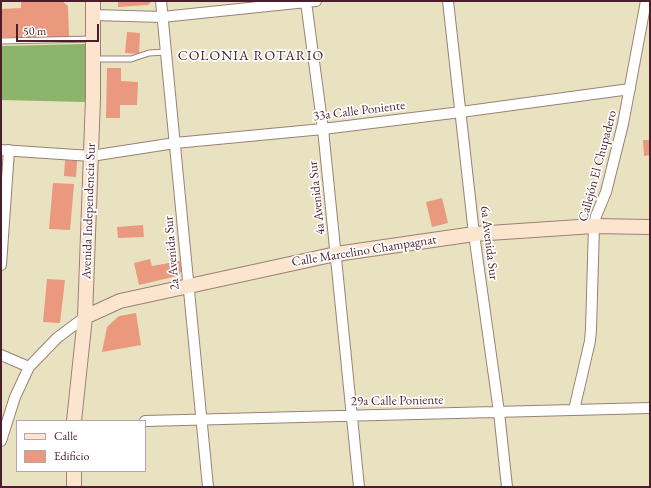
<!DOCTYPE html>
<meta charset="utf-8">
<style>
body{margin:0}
#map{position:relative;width:651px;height:488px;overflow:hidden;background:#e9e2c0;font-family:"EB Garamond",serif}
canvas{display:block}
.frame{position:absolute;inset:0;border:2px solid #4a1f2b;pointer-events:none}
.legend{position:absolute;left:16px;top:420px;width:130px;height:52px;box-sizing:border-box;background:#fff;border:1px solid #b7a5aa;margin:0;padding:5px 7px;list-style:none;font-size:12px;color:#4a1f2b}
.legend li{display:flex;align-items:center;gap:8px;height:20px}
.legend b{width:20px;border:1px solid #b7a5aa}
.scale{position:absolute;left:16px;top:24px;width:83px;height:18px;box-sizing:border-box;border:2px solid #4a1f2b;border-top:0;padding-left:5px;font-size:12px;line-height:14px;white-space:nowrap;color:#4a1f2b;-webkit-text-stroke:3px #fff;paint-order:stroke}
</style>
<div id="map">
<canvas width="651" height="488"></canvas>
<div class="frame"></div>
<ul class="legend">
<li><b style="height:5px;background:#fbe5cf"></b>Calle</li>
<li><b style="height:11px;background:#ea987e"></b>Edificio</li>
</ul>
<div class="scale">50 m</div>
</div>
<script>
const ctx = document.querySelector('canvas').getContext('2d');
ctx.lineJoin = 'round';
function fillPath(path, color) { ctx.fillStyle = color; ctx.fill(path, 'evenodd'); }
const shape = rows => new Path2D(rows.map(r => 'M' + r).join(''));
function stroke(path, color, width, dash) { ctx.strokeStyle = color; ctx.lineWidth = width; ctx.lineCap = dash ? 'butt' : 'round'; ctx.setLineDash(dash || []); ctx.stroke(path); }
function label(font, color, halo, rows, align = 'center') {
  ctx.font = font + ' "EB Garamond",serif'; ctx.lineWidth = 3.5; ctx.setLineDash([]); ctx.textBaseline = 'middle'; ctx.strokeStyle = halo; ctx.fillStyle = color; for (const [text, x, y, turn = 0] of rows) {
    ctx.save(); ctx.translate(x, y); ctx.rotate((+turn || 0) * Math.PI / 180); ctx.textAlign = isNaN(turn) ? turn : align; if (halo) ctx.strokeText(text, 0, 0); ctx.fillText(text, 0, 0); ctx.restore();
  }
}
fillPath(shape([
 [85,44,85,102,1,100,1,46]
]), '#8cb46a');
fillPath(shape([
 [21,1,62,1,68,6,69,37,1,37,1,9,21,8],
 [118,1,152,1,148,5,118,7],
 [127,32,140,33,139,54,125,53],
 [107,68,121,68,121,81,138,82,137,105,120,105,120,118,106,118],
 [643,140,650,140,650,155,644,156],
 [65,160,77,161,76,177,64,176],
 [53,183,74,184,70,230,49,229],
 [442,198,448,223,432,227,426,202],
 [143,225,144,237,118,238,117,227],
 [150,259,152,266,180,261,182,271,177,276,139,285,134,263],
 [47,279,65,280,60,323,43,322],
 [136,313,141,345,102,352,107,327,119,316]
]), '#ea987e');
const lane = shape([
 [1,41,92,39],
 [94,59,131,59,149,53,166,52]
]);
const street = shape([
 [161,1,208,487],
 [448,1,474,234,499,412,507,487],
 [306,2,323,129,359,487],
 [93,15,162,17,316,1],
 [1,150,91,156,175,143,323,129,461,112,630,89],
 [1,265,9,150],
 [1,355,29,367],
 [574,410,590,341,591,329,594,226,596,216,606,192,623,124,646,1],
 [145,421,650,408],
 [1,441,15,397,29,367,57,338,85,317]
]);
const secondary = shape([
 [85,317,120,301,336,254,474,234,594,226,650,227],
 [74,421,85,317,93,98,93,1],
 [74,471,74,487]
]);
stroke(lane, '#9a8076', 7);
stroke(street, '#9a8076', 12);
stroke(secondary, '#9a8076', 16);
stroke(lane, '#fff', 5);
stroke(street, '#fff', 10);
stroke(secondary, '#fbe5cf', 14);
label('13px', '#4a1f2b', '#fff', [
 ["33a Calle Poniente",359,111,-7],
 ["Callejón El Chupadero",598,166,-75],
 ["4a Avenida Sur",317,198,-96],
 ["Avenida Independencia Sur",89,211,-88],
 ["6a Avenida Sur",489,243,83],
 ["Calle Marcelino Champagnat",364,251,-9],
 ["2a Avenida Sur",172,253,-95],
 ["29a Calle Poniente",397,401,-1]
]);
ctx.letterSpacing = '1px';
label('14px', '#4a1f2b', '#fff', [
 ["COLONIA ROTARIO",251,56]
]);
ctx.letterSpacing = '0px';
</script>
